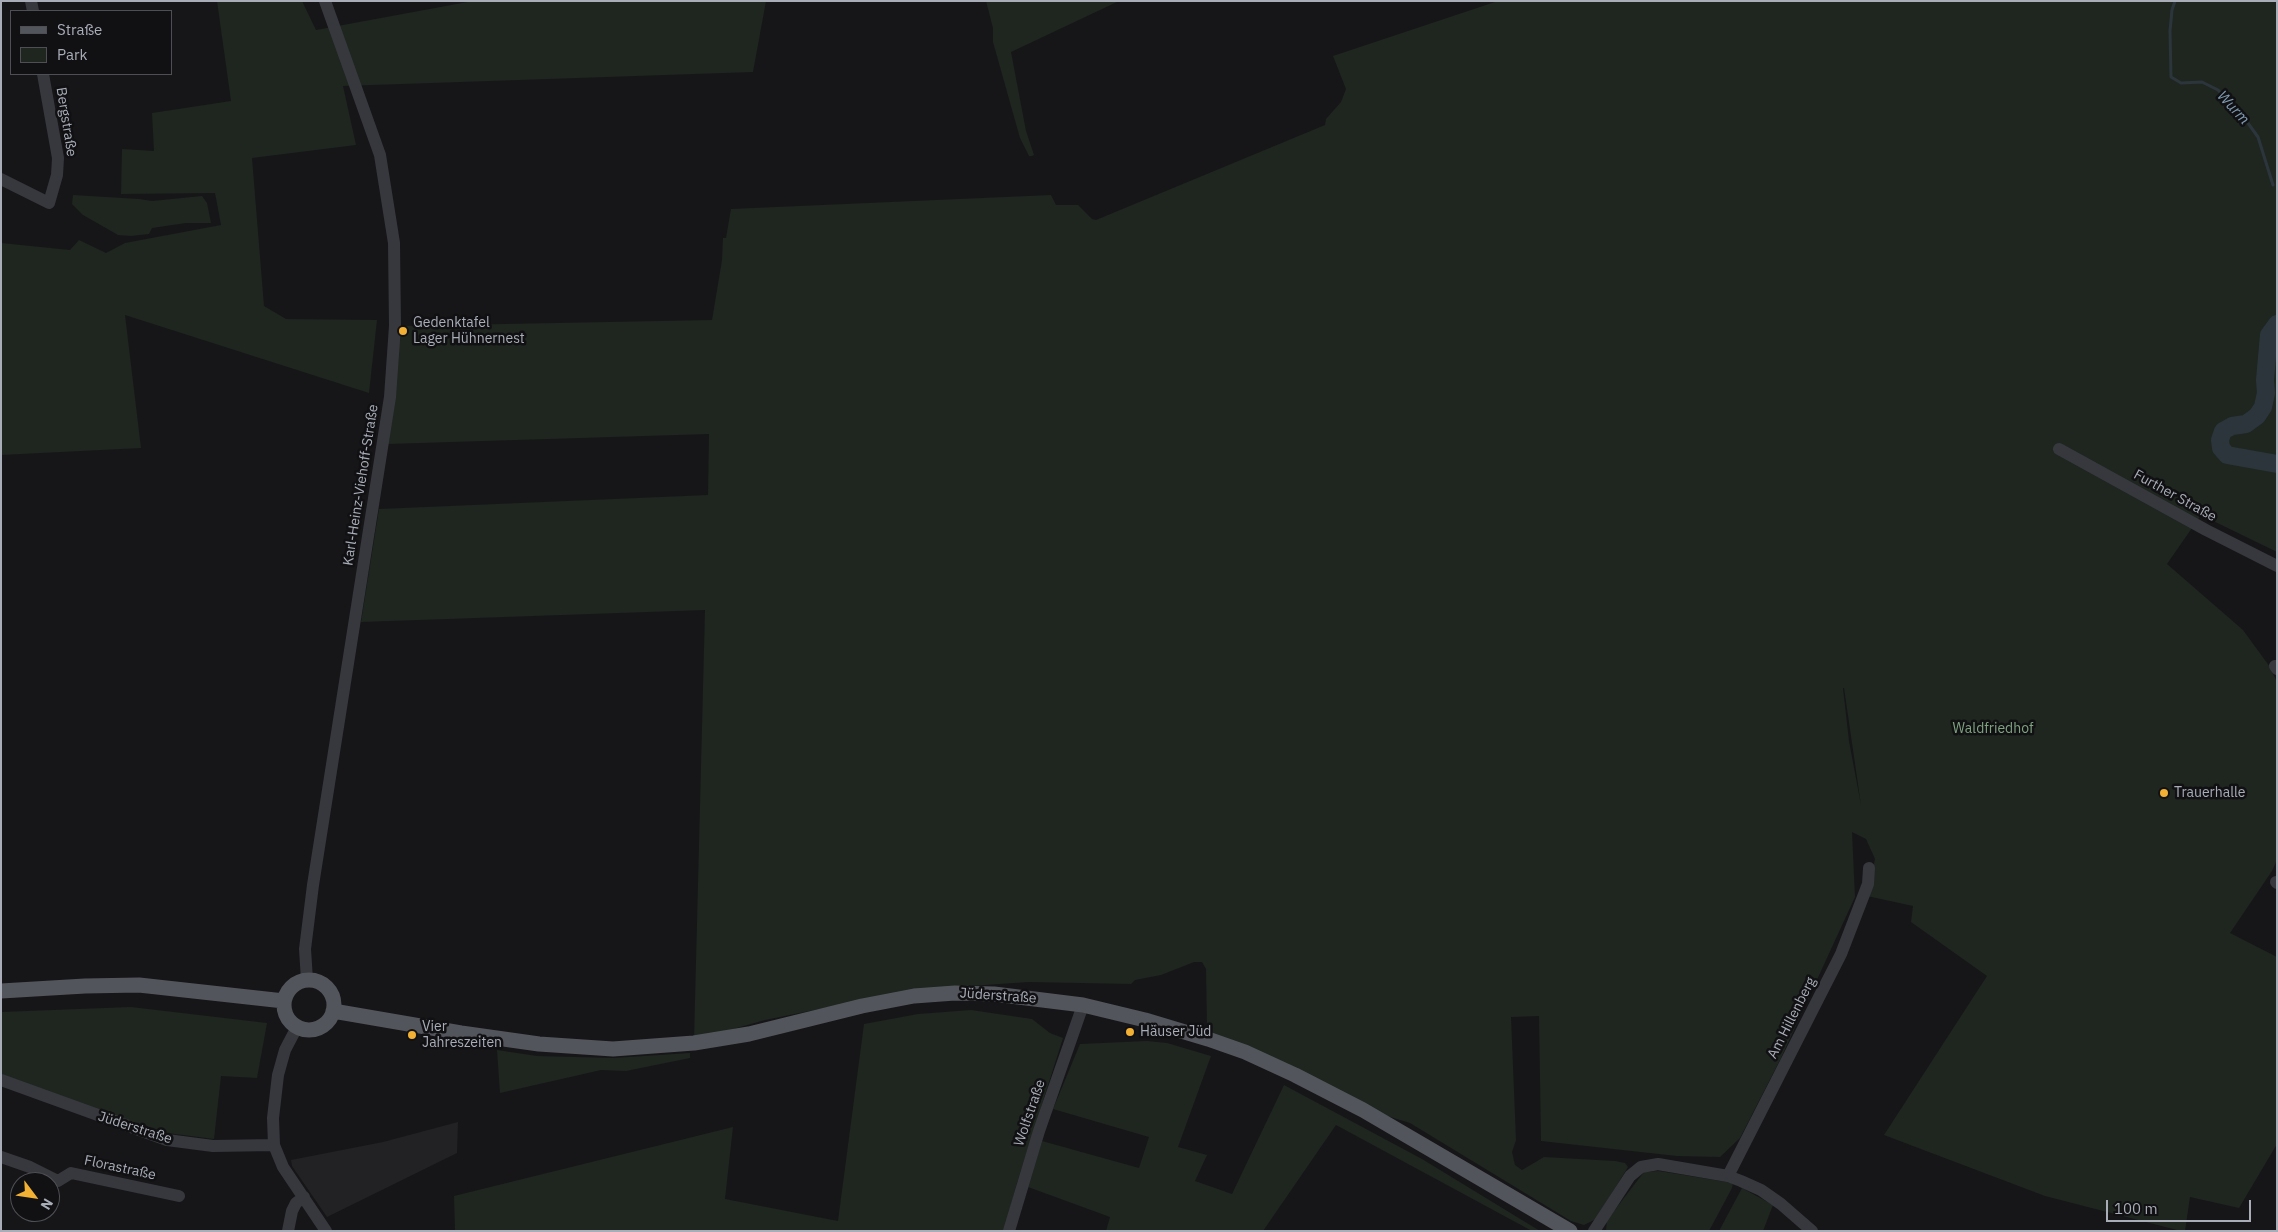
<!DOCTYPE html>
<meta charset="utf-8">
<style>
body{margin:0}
#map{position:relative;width:2278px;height:1232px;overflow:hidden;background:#161618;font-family:"IBM Plex Sans",sans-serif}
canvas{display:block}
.frame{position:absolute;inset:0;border:2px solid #a8adb8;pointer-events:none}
.legend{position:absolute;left:10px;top:10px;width:162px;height:65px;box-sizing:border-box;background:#111113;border:1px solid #4d4f55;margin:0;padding:6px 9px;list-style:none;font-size:15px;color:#a8adb8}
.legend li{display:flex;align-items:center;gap:10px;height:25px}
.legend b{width:25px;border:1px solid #4d4f55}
.north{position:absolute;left:10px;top:1172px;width:50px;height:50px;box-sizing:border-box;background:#111113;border:1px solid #4d4f55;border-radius:50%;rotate:121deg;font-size:14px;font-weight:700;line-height:20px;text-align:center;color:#a8adb8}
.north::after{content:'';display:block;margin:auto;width:18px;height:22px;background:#f2b134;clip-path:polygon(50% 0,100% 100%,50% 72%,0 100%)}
.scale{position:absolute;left:2106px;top:1200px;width:145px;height:22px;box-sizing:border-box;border:2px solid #a8adb8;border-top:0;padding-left:6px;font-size:15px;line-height:18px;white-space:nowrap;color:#a8adb8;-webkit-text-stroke:4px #111113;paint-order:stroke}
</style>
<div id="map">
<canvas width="2278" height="1232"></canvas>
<div class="frame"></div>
<ul class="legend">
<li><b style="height:6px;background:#53555c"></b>Straße</li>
<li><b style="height:14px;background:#1e261f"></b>Park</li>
</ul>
<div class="north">N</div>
<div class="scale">100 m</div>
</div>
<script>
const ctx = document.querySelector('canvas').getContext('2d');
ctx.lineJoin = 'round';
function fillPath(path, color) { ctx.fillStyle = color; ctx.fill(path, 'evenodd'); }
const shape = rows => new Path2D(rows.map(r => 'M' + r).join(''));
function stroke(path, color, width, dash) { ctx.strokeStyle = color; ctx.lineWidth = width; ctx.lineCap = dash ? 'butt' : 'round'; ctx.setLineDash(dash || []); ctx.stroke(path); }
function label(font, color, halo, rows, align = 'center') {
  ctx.font = font + ' "IBM Plex Sans",sans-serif'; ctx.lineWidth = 5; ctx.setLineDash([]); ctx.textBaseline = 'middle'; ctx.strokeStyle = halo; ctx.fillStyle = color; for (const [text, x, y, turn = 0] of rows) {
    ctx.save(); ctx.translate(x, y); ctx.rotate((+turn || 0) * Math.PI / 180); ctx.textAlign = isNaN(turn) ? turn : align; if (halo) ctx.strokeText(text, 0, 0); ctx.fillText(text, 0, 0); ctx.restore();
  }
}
fillPath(shape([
 [458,1122,457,1153,327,1217,292,1166,291,1160,383,1142]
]), '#222225');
fillPath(shape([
 [217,1,302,1,316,30,473,1,766,1,753,72,343,86,356,145,252,158,264,306,286,319,377,320,369,393,125,315,141,448,1,455,1,243,70,250,79,240,106,253,125,243,221,225,215,193,121,194,122,149,154,151,152,113,231,101],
 [986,1,1119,1,1011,52,1026,131,1034,155,1032,156,1029,156,1020,138,993,42,993,28],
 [1498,1,2277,1,2277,552,2201,515,2167,564,2243,630,2270,667,2277,682,2277,860,2272,871,2230,933,2277,957,2277,1144,2239,1208,2190,1197,2185,1231,2181,1231,2045,1196,1884,1135,1987,976,1911,922,1913,906,1867,896,1875,859,1866,839,1852,832,1855,897,1781,1058,1740,1138,1720,1157,1677,1156,1541,1141,1539,1016,1511,1017,1516,1140,1512,1152,1515,1165,1522,1170,1544,1157,1615,1161,1625,1163,1628,1167,1596,1219,1584,1225,1571,1221,1410,1123,1371,1111,1209,1032,1209,1028,1207,1027,1206,969,1202,962,1194,962,1161,975,1135,980,1131,984,1028,982,913,990,765,1020,694,1040,705,610,361,622,379,509,708,495,709,434,387,444,401,326,712,320,722,260,723,238,726,238,731,209,1051,195,1056,205,1078,205,1092,219,1096,220,1325,125,1326,119,1341,102,1346,89,1333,56],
 [1843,688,1844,688,1861,805,1849,741],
 [73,195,139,199,152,201,202,196,207,203,211,223,186,223,152,228,149,234,131,236,118,235,83,215,72,204],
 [131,1007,267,1023,257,1078,221,1076,214,1139,167,1133,133,1123,1,1074,1,1012],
 [971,1010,1032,1019,1050,1033,1063,1038,1017,1183,1004,1231,455,1231,454,1196,733,1127,725,1199,838,1221,864,1024,918,1014],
 [1147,1041,1167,1043,1211,1056,1178,1147,1207,1155,1195,1181,1232,1194,1284,1085,1422,1159,1540,1231,1532,1231,1336,1125,1263,1231,1106,1231,1110,1217,1028,1187,1042,1141,1139,1168,1149,1137,1053,1109,1080,1044],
 [497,1050,537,1056,613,1058,690,1053,690,1058,626,1071,601,1070,500,1093],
 [1659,1171,1733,1183,1732,1188,1709,1231,1606,1231,1607,1220,1644,1172],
 [1742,1188,1773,1205,1763,1231,1719,1231]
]), '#1e261f');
stroke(shape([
 [2175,1,2172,10,2170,31,2171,77,2181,83,2202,82,2218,90,2245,119,2258,137,2273,185]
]), '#2c353c', 3);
stroke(shape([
 [2277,324,2269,335,2265,380,2266,393,2263,407,2257,416,2246,424,2232,426,2223,431,2220,440,2221,448,2227,455,2277,464]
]), '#2c353c', 18);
stroke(shape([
 [31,1,33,11],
 [1,179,49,203,57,175,58,158,43,74],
 [2059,449,2206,530,2277,566],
 [2275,666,2277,669],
 [2276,882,2277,883],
 [307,980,305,949,313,885,390,397,395,326,394,243,380,155,325,1],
 [297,1027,285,1050,278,1075,273,1118,274,1145,283,1167,326,1231],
 [1,1080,167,1140,213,1146,274,1145],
 [1,1157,30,1167,58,1181,71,1173,179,1196],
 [1728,1176,1841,954,1868,884,1869,868],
 [288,1231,292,1211,296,1203,304,1197],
 [1009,1231,1039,1131,1083,1005],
 [1594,1231,1630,1176,1641,1167,1658,1164,1728,1176,1741,1181,1761,1190,1781,1204,1812,1231]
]), '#37383d', 12);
stroke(shape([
 '284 1005a25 25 0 1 1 50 0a25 25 0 1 1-50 0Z',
 [1,991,85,986,139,985,284,1001],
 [333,1011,461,1033,539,1044,613,1049,694,1043,749,1034,862,1006,914,996,955,993,994,994,1083,1005,1145,1020,1208,1039,1245,1052,1295,1075,1363,1110,1570,1231]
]), '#53555c', 15);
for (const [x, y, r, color] of [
 [403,331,5,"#f2b134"],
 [2164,793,5,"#f2b134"],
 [1130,1032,5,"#f2b134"],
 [412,1035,5,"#f2b134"]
]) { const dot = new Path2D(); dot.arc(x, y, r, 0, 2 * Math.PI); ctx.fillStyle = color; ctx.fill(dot); stroke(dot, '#111113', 2); }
label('14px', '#a8adb8', '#111113', [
 ["Bergstraße",66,122,81],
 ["Karl-Heinz-Viehoff-Straße",361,485,-81],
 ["Further Straße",2175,496,29],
 ["Jüderstraße",998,996,4],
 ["Am Hillenberg",1792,1018,-63],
 ["Wolfstraße",1030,1113,-71],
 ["Jüderstraße",135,1128,18],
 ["Florastraße",120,1168,12]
]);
label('14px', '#a8adb8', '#111113', [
 ["Gedenktafel",413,323],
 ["Lager Hühnernest",413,339],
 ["Trauerhalle",2174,793],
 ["Vier",422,1027],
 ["Jahreszeiten",422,1043],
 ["Häuser Jüd",1140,1032]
], 'left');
label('14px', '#7fa381', '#111113', [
 ["Waldfriedhof",1993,729]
]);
label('italic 15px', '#7f9bb3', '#111113', [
 ["Wurm",2233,108,47]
]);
</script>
